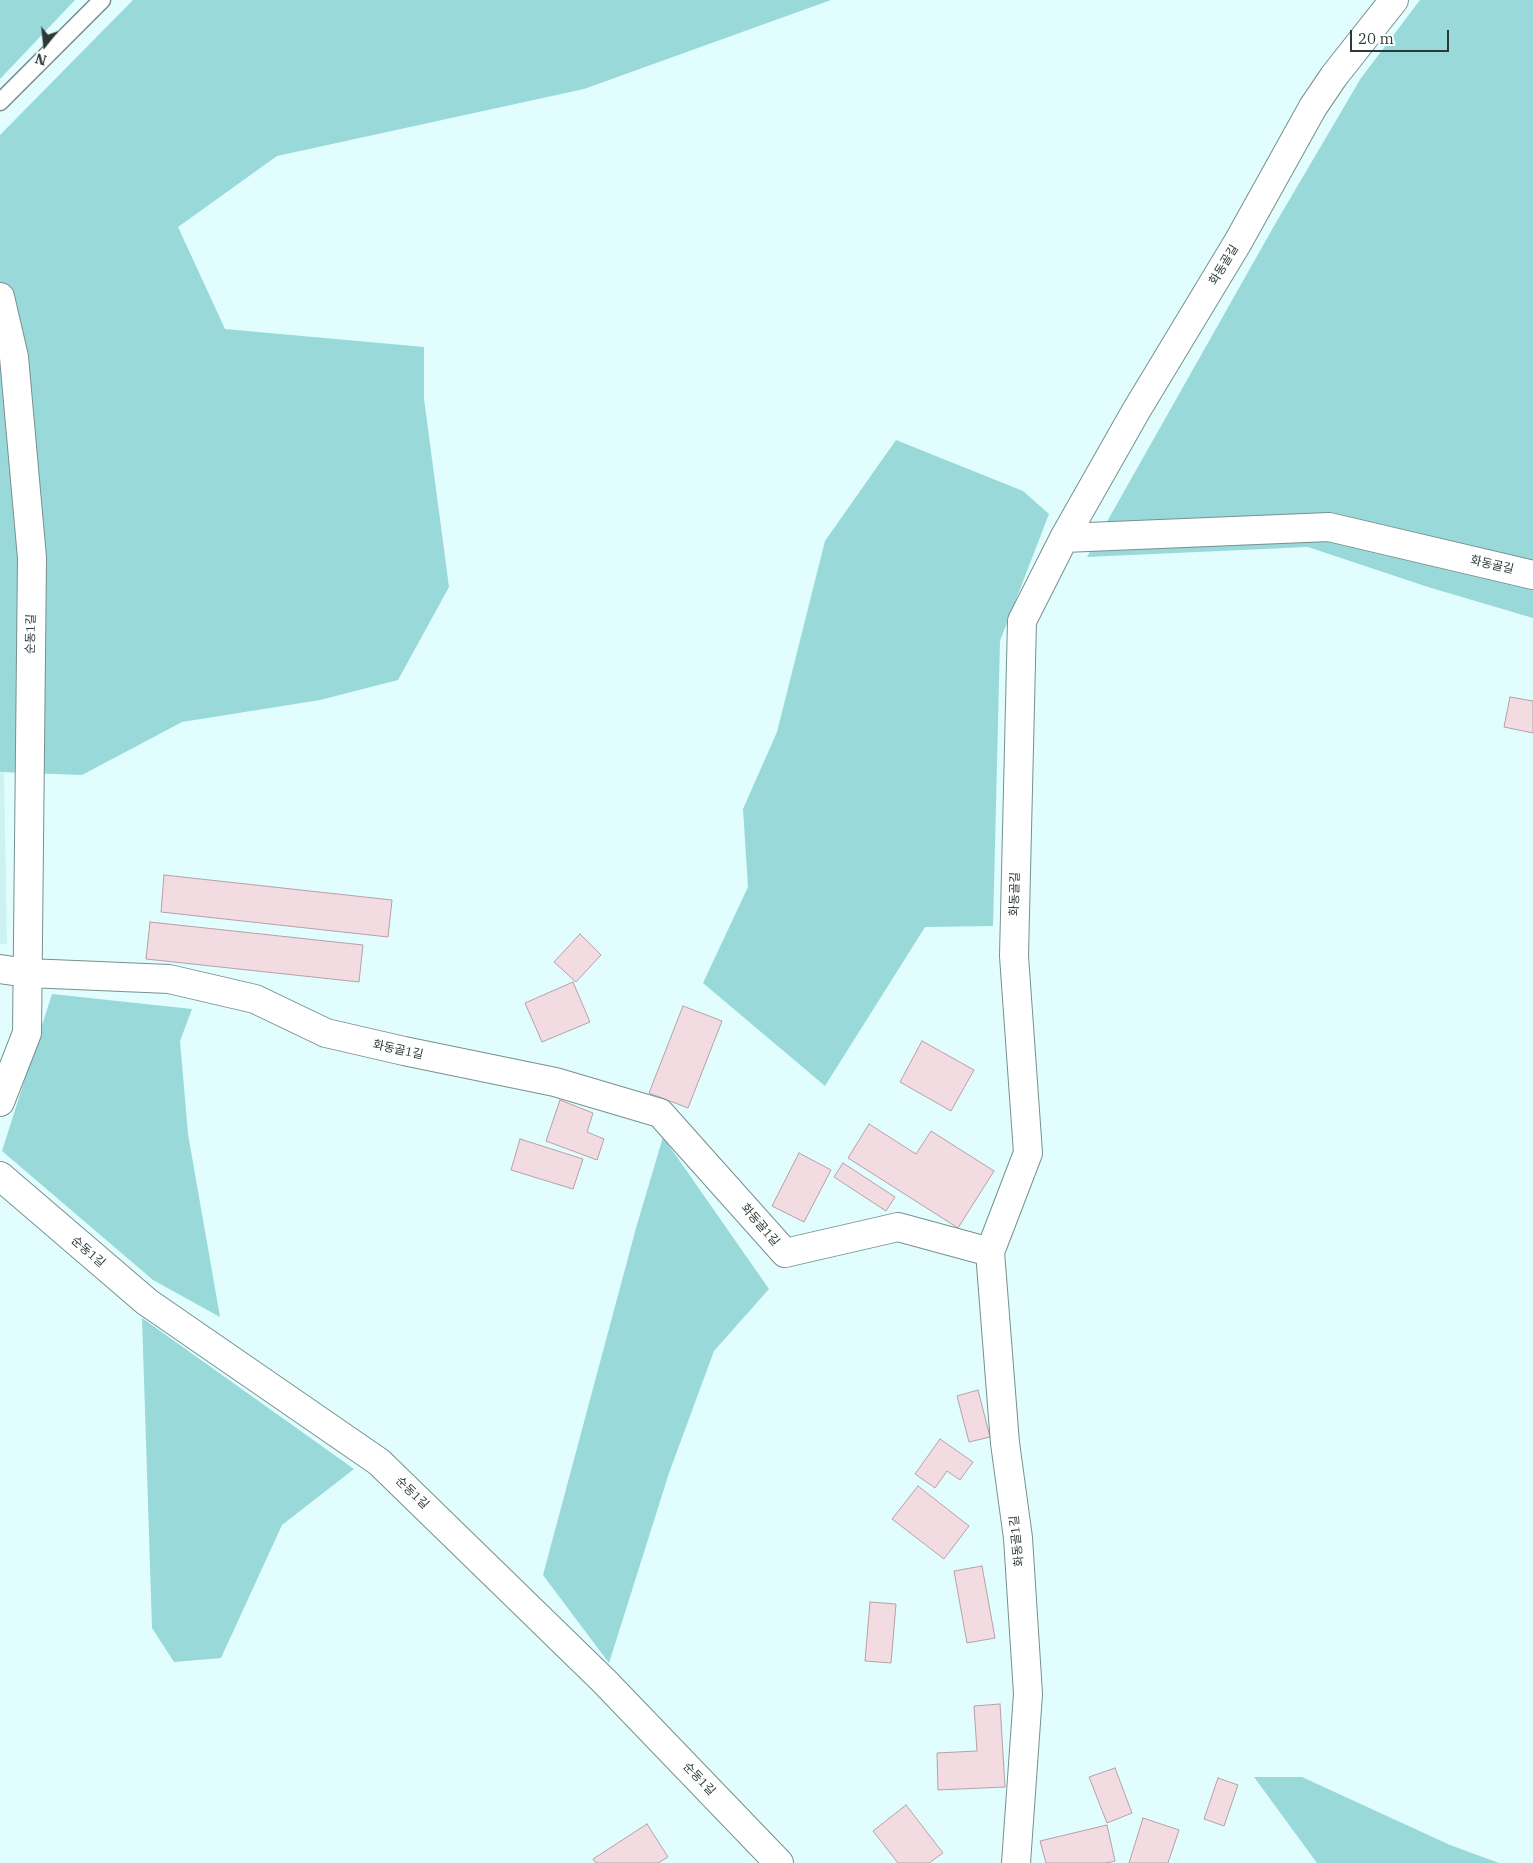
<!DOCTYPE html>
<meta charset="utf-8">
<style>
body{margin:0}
#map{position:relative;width:1533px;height:1863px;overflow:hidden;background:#e1fdfd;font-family:"IBM Plex Serif",serif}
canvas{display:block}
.north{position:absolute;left:20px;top:20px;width:50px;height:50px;-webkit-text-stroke:4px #fff;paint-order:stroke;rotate:196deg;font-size:14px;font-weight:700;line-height:20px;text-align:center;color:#2d3838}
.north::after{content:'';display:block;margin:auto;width:18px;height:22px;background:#2d3838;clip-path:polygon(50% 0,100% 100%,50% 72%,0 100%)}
.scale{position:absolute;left:1350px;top:30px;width:99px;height:22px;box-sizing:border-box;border:2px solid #2d3838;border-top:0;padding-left:6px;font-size:15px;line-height:18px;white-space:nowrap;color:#2d3838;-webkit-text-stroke:4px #fff;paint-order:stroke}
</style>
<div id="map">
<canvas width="1533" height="1863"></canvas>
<div class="north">N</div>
<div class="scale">20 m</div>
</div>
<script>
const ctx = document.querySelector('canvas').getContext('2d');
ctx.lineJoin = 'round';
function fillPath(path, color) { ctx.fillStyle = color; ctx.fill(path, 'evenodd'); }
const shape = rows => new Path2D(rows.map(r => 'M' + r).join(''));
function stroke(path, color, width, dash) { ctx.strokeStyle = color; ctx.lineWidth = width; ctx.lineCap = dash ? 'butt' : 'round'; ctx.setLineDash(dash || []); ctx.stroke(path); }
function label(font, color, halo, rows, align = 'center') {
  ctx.font = font + ' "IBM Plex Serif","Noto Sans KR",serif'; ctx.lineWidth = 4; ctx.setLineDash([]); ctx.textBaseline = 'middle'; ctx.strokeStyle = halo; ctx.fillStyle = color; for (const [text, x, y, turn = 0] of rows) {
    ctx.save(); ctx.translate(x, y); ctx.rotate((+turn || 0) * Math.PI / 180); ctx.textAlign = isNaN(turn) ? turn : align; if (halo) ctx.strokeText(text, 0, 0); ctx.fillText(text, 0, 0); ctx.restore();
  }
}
fillPath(shape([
 [0,772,4,773,7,944,0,944]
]), '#cdf2f2');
fillPath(shape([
 [0,0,75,0,0,79],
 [133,0,831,0,584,89,277,156,178,227,225,329,424,347,424,399,449,587,398,680,320,700,182,722,82,775,0,772,0,135],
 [1420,0,1533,0,1533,618,1428,587,1308,547,1087,557,1274,226,1361,78],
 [896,440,1023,491,1049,514,1000,641,993,926,925,927,825,1086,703,983,748,887,743,809,777,732,825,541],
 [52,994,192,1009,180,1041,188,1134,220,1317,153,1280,2,1151],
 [663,1137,769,1289,714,1351,669,1473,609,1663,543,1575,636,1228],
 [142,1318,354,1469,282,1525,221,1658,174,1662,152,1628],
 [1254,1777,1302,1777,1450,1845,1499,1863,1317,1863]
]), '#99d9d9');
const building = shape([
 [1510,697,1533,701,1533,733,1504,727,1510,697],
 [164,875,392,900,388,937,161,912,164,875],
 [150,922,363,945,359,982,146,959,150,922],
 [580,934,601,955,576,982,554,962,580,934],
 [573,982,590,1022,542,1042,525,1003,573,982],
 [683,1006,722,1021,688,1108,649,1093,683,1006],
 [922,1041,974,1070,951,1111,900,1082,922,1041],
 [560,1100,593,1113,587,1132,604,1139,597,1160,546,1141,560,1100],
 [869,1124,916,1154,931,1131,994,1171,958,1228,848,1158,869,1124],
 [520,1139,583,1159,573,1189,511,1170,520,1139],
 [799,1153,831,1170,804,1222,772,1206,799,1153],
 [843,1163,895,1197,886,1211,834,1177,843,1163],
 [978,1390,990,1437,969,1442,957,1396,978,1390],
 [940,1439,973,1462,960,1480,947,1471,935,1488,915,1474,940,1439],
 [918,1486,969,1526,944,1559,892,1519,918,1486],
 [982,1566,995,1638,967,1643,954,1571,982,1566],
 [870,1602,896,1604,891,1663,865,1661,870,1602],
 [1000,1704,1005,1787,938,1790,937,1753,977,1751,974,1706,1000,1704],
 [1115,1768,1132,1813,1107,1823,1089,1777,1115,1768],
 [1218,1778,1238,1785,1224,1826,1204,1819,1218,1778],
 [906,1805,943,1853,929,1863,898,1863,873,1831,906,1805],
 [1143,1818,1179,1830,1168,1863,1129,1863,1143,1818],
 [647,1824,668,1857,658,1863,596,1863,593,1859,647,1824],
 [1107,1825,1115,1861,1106,1863,1046,1863,1040,1841,1107,1825]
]);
fillPath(building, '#f3dbe2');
stroke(building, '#b7a0a7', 1);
const service = shape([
 [0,102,102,0]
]);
const minor = shape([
 [0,297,14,357,32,558,27,1033,0,1102],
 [1064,538,1329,527,1533,575],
 [0,969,28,973,169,979,255,999,326,1033,404,1051,555,1082,660,1113,785,1253,898,1227,990,1252,1005,1443,1018,1538,1028,1694,1016,1863],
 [0,1176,147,1302,379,1462,604,1681,779,1863],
 [990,1252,1028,1153,1014,956,1022,621,1064,538,1136,411,1238,242,1313,107,1334,76,1394,0]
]);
stroke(service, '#779090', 19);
stroke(minor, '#779090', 30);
stroke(service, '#fff', 16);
stroke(minor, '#fff', 28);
label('12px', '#2d3838', '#fff', [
 ["화동골길",1224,265,-59],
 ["화동골길",1492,565,13],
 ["순동1길",31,634,-89],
 ["화동골길",1015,894,-89],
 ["화동골1길",398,1050,12],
 ["화동골1길",760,1225,49],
 ["순동1길",88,1252,41],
 ["순동1길",412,1493,44],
 ["화동골1길",1017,1541,-96],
 ["순동1길",699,1779,46]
]);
</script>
